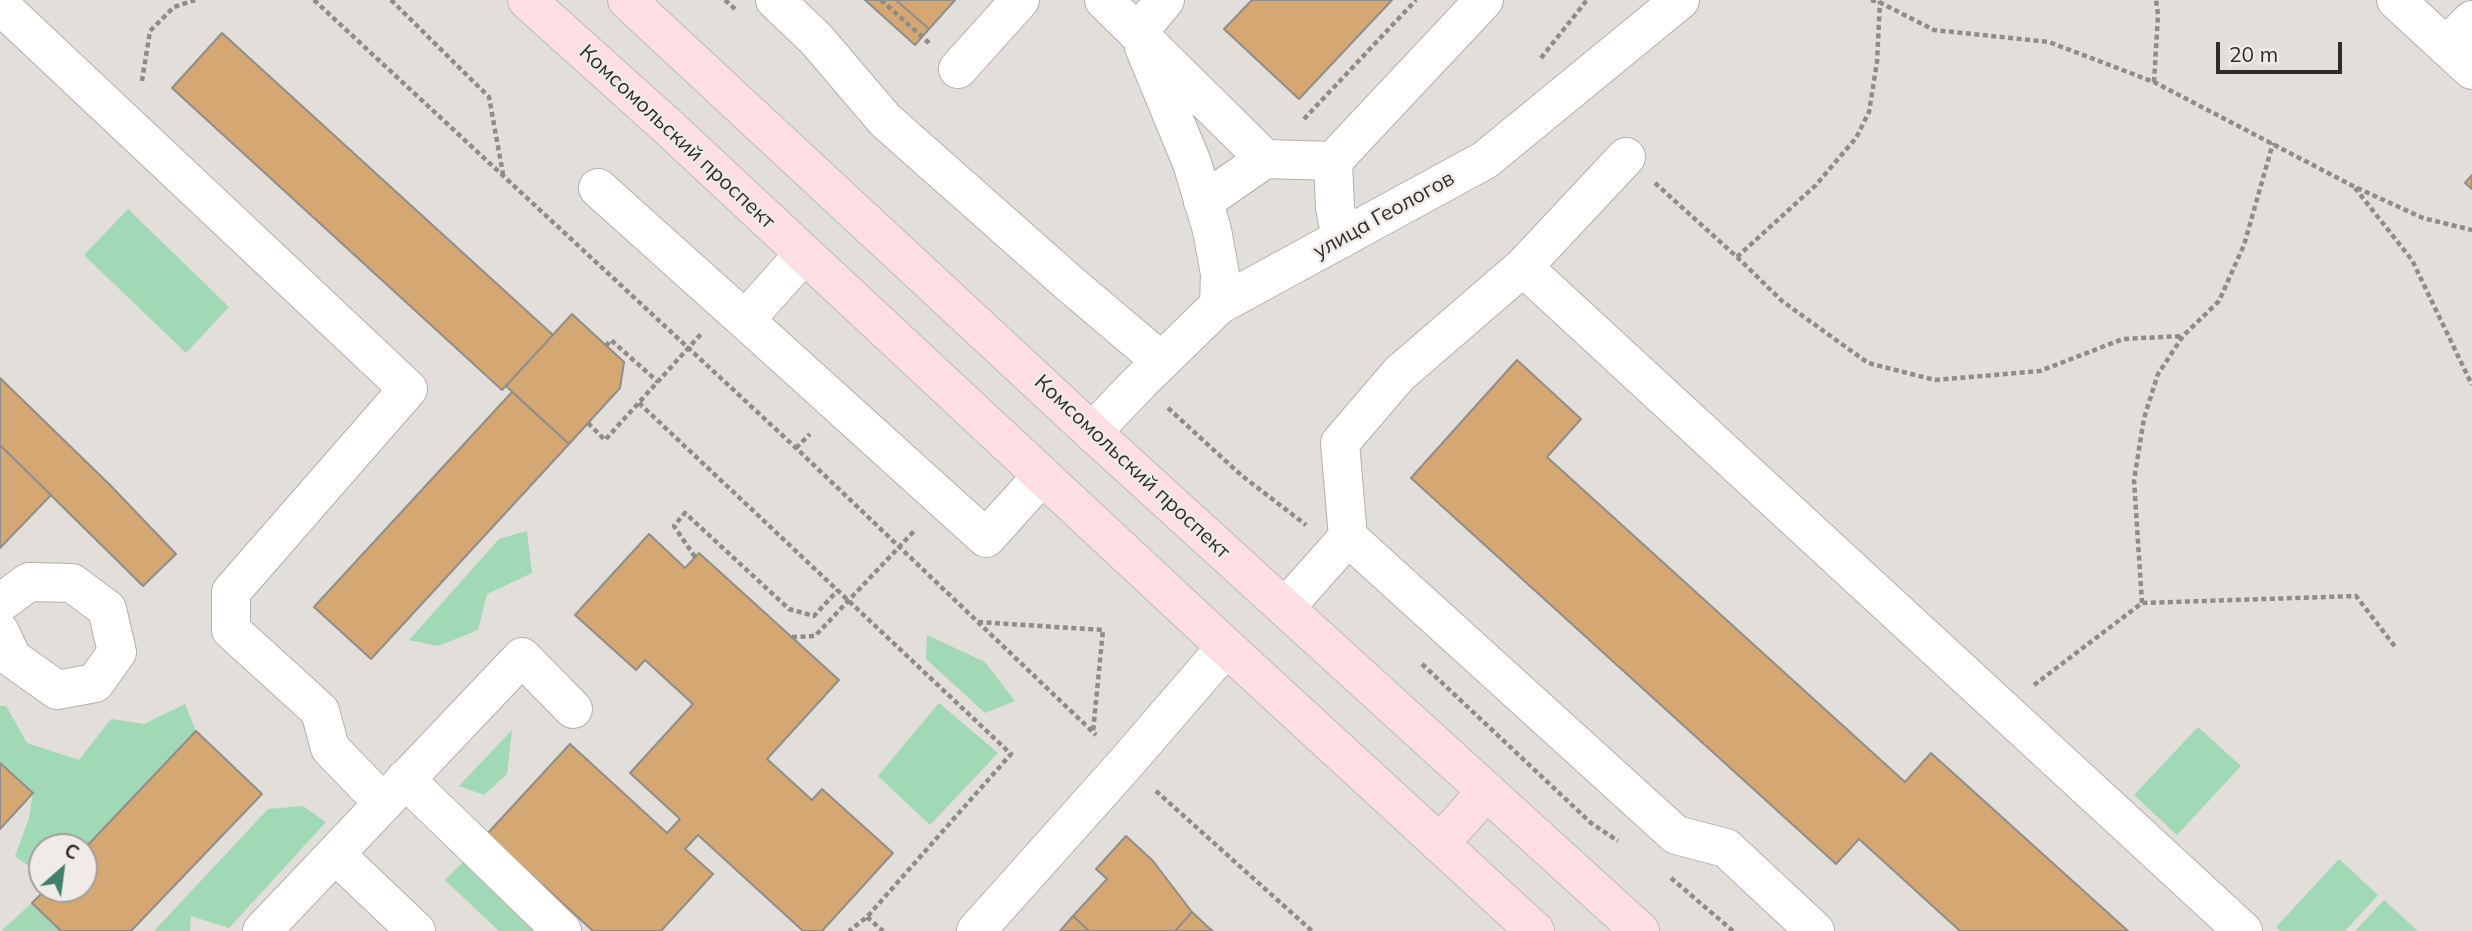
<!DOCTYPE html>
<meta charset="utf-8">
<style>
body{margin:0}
#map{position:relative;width:2472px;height:931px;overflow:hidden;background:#e2ded9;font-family:Mulish,sans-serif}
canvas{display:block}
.north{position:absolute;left:28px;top:833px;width:70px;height:70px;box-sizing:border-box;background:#f0ebe6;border:2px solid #a29f9b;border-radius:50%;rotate:28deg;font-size:19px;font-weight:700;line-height:28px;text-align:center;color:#2d2c2a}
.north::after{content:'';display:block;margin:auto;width:24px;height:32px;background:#40806e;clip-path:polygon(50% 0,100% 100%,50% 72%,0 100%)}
.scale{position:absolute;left:2216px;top:42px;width:126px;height:32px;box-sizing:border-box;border:4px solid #2d2c2a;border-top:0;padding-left:9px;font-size:21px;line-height:24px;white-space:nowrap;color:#2d2c2a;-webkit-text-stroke:5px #f0ebe6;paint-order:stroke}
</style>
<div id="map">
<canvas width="2472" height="931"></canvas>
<div class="north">С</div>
<div class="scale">20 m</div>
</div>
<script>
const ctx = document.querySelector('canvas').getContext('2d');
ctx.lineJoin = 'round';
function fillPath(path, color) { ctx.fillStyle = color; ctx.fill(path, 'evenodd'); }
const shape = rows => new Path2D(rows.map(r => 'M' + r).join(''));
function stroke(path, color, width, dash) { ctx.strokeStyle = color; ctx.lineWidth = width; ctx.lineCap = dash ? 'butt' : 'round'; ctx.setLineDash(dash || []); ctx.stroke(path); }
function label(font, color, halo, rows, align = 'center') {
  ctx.font = font + ' Mulish,sans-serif'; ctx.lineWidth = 5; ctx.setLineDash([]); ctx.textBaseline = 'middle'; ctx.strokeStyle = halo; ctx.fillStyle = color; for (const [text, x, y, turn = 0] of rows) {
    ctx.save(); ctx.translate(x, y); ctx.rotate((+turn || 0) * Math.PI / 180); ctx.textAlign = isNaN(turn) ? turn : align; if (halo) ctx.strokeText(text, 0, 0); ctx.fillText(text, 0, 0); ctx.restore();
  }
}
fillPath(shape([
 [128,209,229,307,186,353,84,255],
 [527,531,532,573,487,594,478,630,438,646,409,640,499,539],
 [927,635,985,662,1015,701,985,713,926,659],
 [939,703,998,753,930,825,878,776],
 [185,704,196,731,84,849,84,847,42,847,42,876,15,856,29,818,33,793,0,763,0,706,6,706,27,743,79,760,111,719,144,724],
 [2198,727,2241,766,2177,835,2134,795],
 [512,730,507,774,484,795,459,786],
 [303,806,326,822,229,928,191,916,190,931,154,931,268,809],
 [2339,859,2378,895,2345,931,2281,931,2276,927],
 [463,862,536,931,499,931,445,880],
 [2384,900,2418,931,2355,931],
 [32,903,61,931,1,931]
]), '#a1d8b5');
const building = shape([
 [865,0,896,0,929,29,915,45,865,0],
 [896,0,955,0,929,29,896,0],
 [1252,0,1392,0,1299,99,1224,29,1252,0],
 [222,33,553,335,502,390,172,88,222,33],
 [2472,175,2472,189,2465,183,2472,175],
 [572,314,624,362,620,388,569,444,506,386,572,314],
 [1517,360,1581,419,1547,457,1905,782,1931,753,2128,931,1960,931,1859,839,1836,864,1411,478,1517,360],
 [0,378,110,485,176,554,143,586,0,445,0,378],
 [512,392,569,444,371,659,314,607,512,392],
 [0,445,51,495,0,548,0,445],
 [649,534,685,568,699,553,839,680,767,759,812,800,822,789,893,853,822,931,803,931,698,835,685,849,713,874,661,931,593,931,487,834,570,744,667,833,680,819,630,773,693,704,645,660,636,670,575,615,649,534],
 [196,731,262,794,131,931,61,931,32,903,46,889,84,889,84,849,196,731],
 [0,763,33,793,0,829,0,763],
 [1126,836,1153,861,1192,912,1175,931,1089,931,1073,916,1107,879,1096,869,1126,836],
 [1192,912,1209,928,1213,931,1175,931,1192,912],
 [1073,916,1089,931,1060,931,1073,916]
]);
fillPath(building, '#d5a773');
stroke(building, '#918d88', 2);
const minor = shape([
 [775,0,816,39,885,120,1069,283,1161,361],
 [1104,0,1265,159,1333,161],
 [2396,0,2472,70],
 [0,5,408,389,231,592,231,630,320,711,330,748,382,802],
 [1138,32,1165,0],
 [2446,46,2472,20],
 [1144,47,1192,163,1212,230,1220,274,1219,305],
 [958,69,1020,0],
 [598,188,745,320],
 [1203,202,1265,159],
 [1341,239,1335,207,1333,161,1484,0],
 [804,254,745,320,986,538,1042,476],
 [1523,267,2243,931],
 [1092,432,1140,382,1219,305,1485,160,1680,0],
 [1348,537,1676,835,1726,848,1815,931],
 [0,603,29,582,72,583,107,609,117,652,95,683,57,690,12,658,0,632],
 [1285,608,1348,537,1340,443,1399,374,1523,267,1626,157],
 [405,779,562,931],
 [335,854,416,931],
 [262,931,522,657,573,709],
 [976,931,1126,763,1226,647]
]);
const major = shape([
 [527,0,665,124,1226,647,1535,931],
 [627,0,1092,432,1640,931],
 [1440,843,1487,791]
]);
stroke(minor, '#b4b0ab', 40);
stroke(major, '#bcbbbb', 40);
stroke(shape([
 [314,0,796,448,1096,735],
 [391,0,489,97,503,174],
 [725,0,735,9],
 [881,0,929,43],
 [1871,0,1879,2,1934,30,2049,42,2154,82,2353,186,2423,218,2472,230],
 [1541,58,1587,0],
 [142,81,150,31,174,7,195,0],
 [2154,82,2158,15,2156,0],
 [1304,119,1416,0],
 [1655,183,1737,257,1782,301,1868,363,1935,380,2040,371,2123,339,2183,336],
 [2355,188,2412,260,2472,385],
 [1737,257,1815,186,1856,138,1869,112,1877,62,1880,1],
 [606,346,611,340,658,382],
 [639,403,1011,754,867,917,849,931],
 [1168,408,1241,475,1306,525],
 [588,423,605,440,701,334],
 [796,448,810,434],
 [695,557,674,526,685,513,789,609,814,616,838,590],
 [2142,603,2134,480,2144,418,2158,374,2183,336,2219,301,2244,245,2273,143],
 [978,622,1103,630,1093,732],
 [792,637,815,636,916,529],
 [1422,664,1591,823,1618,841],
 [2034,685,2142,603,2356,596,2396,648],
 [1156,791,1312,931],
 [1671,878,1733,931],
 [867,917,883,931]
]), '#8e8c88', 4.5, [5, 3.5]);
stroke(minor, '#fff', 38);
stroke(major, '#fcdee3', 38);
label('21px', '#2d2c2a', '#f0ebe6', [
 ["Комсомольский проспект",677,137,43],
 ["улица Геологов",1384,215,-29],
 ["Комсомольский проспект",1132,467,43]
]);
</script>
